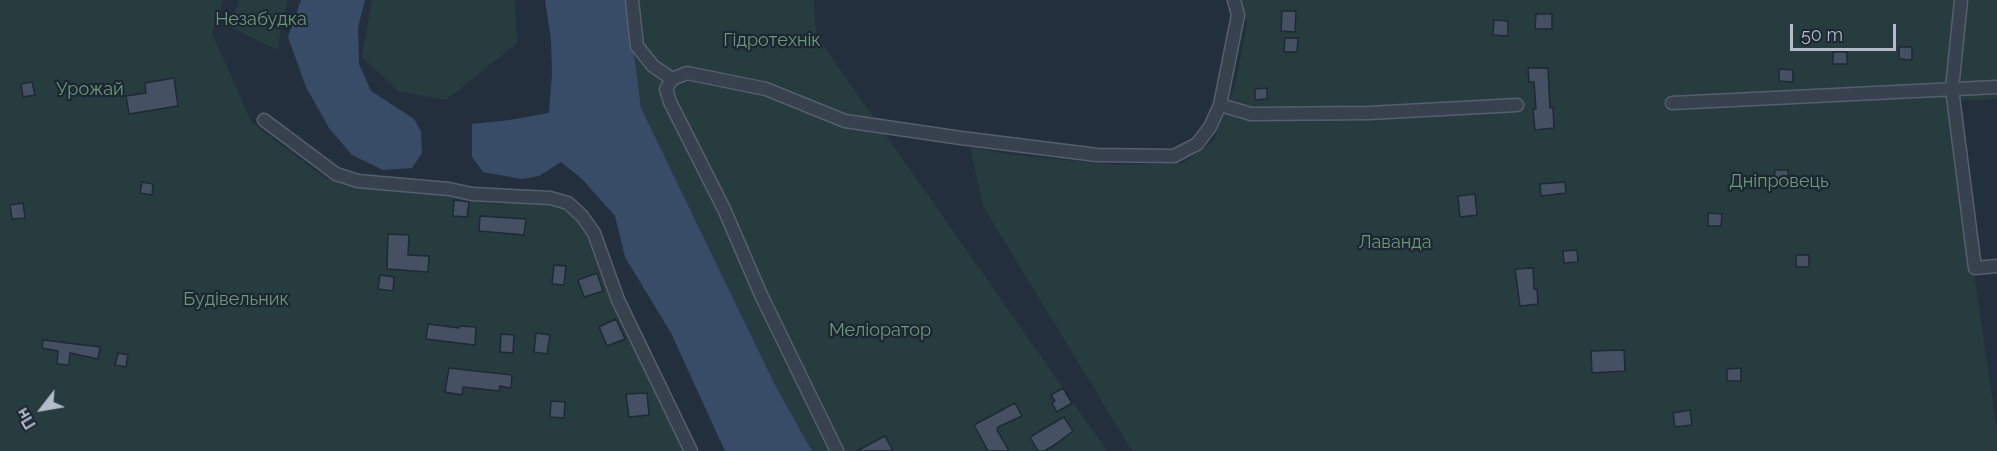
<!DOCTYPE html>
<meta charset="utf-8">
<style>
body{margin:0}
#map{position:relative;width:1997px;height:451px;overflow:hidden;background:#242f3e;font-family:Raleway,sans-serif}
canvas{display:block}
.north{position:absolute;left:12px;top:379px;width:60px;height:60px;-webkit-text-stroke:4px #1d2633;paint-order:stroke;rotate:239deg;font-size:16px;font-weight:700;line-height:24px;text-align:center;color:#b4bcc9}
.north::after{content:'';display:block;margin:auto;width:21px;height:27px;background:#b4bcc9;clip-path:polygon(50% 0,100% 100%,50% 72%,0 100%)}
.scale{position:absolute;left:1790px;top:24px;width:106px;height:27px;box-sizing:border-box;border:3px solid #b4bcc9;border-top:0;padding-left:8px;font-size:18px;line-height:21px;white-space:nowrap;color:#b4bcc9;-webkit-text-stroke:4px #1d2633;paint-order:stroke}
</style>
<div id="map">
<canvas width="1997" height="451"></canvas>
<div class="north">Пн</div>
<div class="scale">50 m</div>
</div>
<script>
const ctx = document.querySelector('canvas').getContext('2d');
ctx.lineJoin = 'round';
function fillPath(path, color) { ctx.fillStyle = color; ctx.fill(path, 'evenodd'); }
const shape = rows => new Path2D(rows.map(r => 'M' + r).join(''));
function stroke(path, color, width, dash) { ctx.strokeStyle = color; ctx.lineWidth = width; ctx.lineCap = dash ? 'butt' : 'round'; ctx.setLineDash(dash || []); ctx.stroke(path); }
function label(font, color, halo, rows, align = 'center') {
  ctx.font = font + ' Raleway,sans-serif'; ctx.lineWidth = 4.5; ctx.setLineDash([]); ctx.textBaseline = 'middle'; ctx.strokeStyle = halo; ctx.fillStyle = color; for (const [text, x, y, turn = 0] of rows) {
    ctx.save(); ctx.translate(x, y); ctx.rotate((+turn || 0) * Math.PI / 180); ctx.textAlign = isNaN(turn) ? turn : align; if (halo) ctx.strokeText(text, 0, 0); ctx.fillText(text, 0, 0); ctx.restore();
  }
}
fillPath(shape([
 [0,0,223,0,212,33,252,123,327,179,494,204,532,202,570,210,590,237,685,451,0,451],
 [239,0,288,0,281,26,278,50,230,27],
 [372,0,515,0,517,43,446,100,398,91,362,57],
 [627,0,814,0,816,35,1107,451,812,451,776,387,641,108],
 [1242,0,1997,0,1997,99,1949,101,1997,430,1997,451,1132,451,983,206,970,147,1006,154,1117,165,1183,163,1213,142,1234,90,1247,25]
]), '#263c3f');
fillPath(shape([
 [301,0,365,0,358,27,359,64,371,91,414,119,421,131,422,153,412,168,383,170,352,155,329,128,306,87,288,37],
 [545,0,627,0,641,108,776,387,812,451,725,451,671,333,625,257,615,216,582,179,561,162,539,176,522,179,483,172,472,157,472,124,510,120,549,113,552,73,551,40]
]), '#394c67');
const building = shape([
 [1282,11,1296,11,1295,32,1281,31,1282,11],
 [1536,14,1552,14,1552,29,1535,29,1536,14],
 [1494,20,1508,21,1508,36,1493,35,1494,20],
 [1285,38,1298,38,1297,52,1284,52,1285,38],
 [1899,47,1912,47,1912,60,1899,59,1899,47],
 [1833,52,1847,52,1847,64,1833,64,1833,52],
 [1528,68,1548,68,1550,108,1553,107,1554,128,1535,130,1533,109,1536,109,1534,82,1529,82,1528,68],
 [1779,69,1793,70,1793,82,1779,81,1779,69],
 [174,78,178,106,129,114,126,96,146,93,145,83,174,78],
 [32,82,35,95,23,97,21,84,32,82],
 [1267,88,1267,99,1255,100,1255,89,1267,88],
 [1775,170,1788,170,1788,182,1774,182,1775,170],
 [142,182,153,184,152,195,140,193,142,182],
 [1565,182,1566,193,1541,196,1540,184,1565,182],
 [1475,194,1477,215,1460,217,1458,196,1475,194],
 [454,200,469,202,467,217,453,216,454,200],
 [23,203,25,218,12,219,10,205,23,203],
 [1708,213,1722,214,1721,226,1708,226,1708,213],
 [480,216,526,219,524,235,479,231,480,216],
 [388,234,409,235,408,255,429,256,428,272,387,269,388,234],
 [1577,250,1578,262,1564,263,1563,251,1577,250],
 [1796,255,1809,255,1809,267,1796,267,1796,255],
 [554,265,566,266,564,285,552,284,554,265],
 [1533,268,1534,289,1537,289,1538,304,1520,306,1515,269,1533,268],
 [597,273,603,291,584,297,578,280,597,273],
 [380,275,394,277,393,291,378,289,380,275],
 [616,319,625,339,607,346,599,327,616,319],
 [428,324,459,328,459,326,476,327,475,345,426,339,428,324],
 [536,333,550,335,547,354,534,352,536,333],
 [501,334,514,335,513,353,500,352,501,334],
 [43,340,100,347,98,359,70,353,69,365,57,364,58,351,42,348,43,340],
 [1624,350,1625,371,1592,373,1591,351,1624,350],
 [118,353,128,355,126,367,115,365,118,353],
 [449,368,512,375,511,388,500,386,499,391,463,387,462,395,445,392,449,368],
 [1741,368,1741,381,1727,381,1727,369,1741,368],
 [1063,388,1072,403,1057,412,1052,403,1055,401,1051,395,1063,388],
 [647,393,649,415,629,417,626,394,647,393],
 [551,401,565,402,564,418,550,417,551,401],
 [1015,403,1022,416,998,427,997,430,1009,451,988,451,974,425,1015,403],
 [1690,410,1692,425,1675,427,1673,413,1690,410],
 [1064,417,1073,431,1053,446,1044,451,1038,451,1030,437,1064,417],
 [885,436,893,451,857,451,885,436]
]);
fillPath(building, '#455162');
stroke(building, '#1f2835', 1.5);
const street = shape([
 [632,0,637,46,653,66,672,79],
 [1961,0,1952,89,1975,268,1997,266],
 [1672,103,1997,87],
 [1220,105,1251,114,1369,113,1517,105],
 [264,120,336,174,358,181,449,189,472,194,550,198,568,203,582,216,594,233,618,300,691,451],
 [837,451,761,295,724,209,670,102,666,89,672,79,687,73,766,89,845,121,961,138,1097,155,1174,156,1197,144,1210,127,1220,105,1238,15,1234,0]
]);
stroke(street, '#565f6c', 15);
stroke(street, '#38414e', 12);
label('18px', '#6b9a76', '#1d2633', [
 ["Незабудка",261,20],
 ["Гідротехнік",772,41],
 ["Урожай",90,90],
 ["Дніпровець",1779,182],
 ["Лаванда",1395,243],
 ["Будівельник",236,300],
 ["Меліоратор",880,331]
]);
</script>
